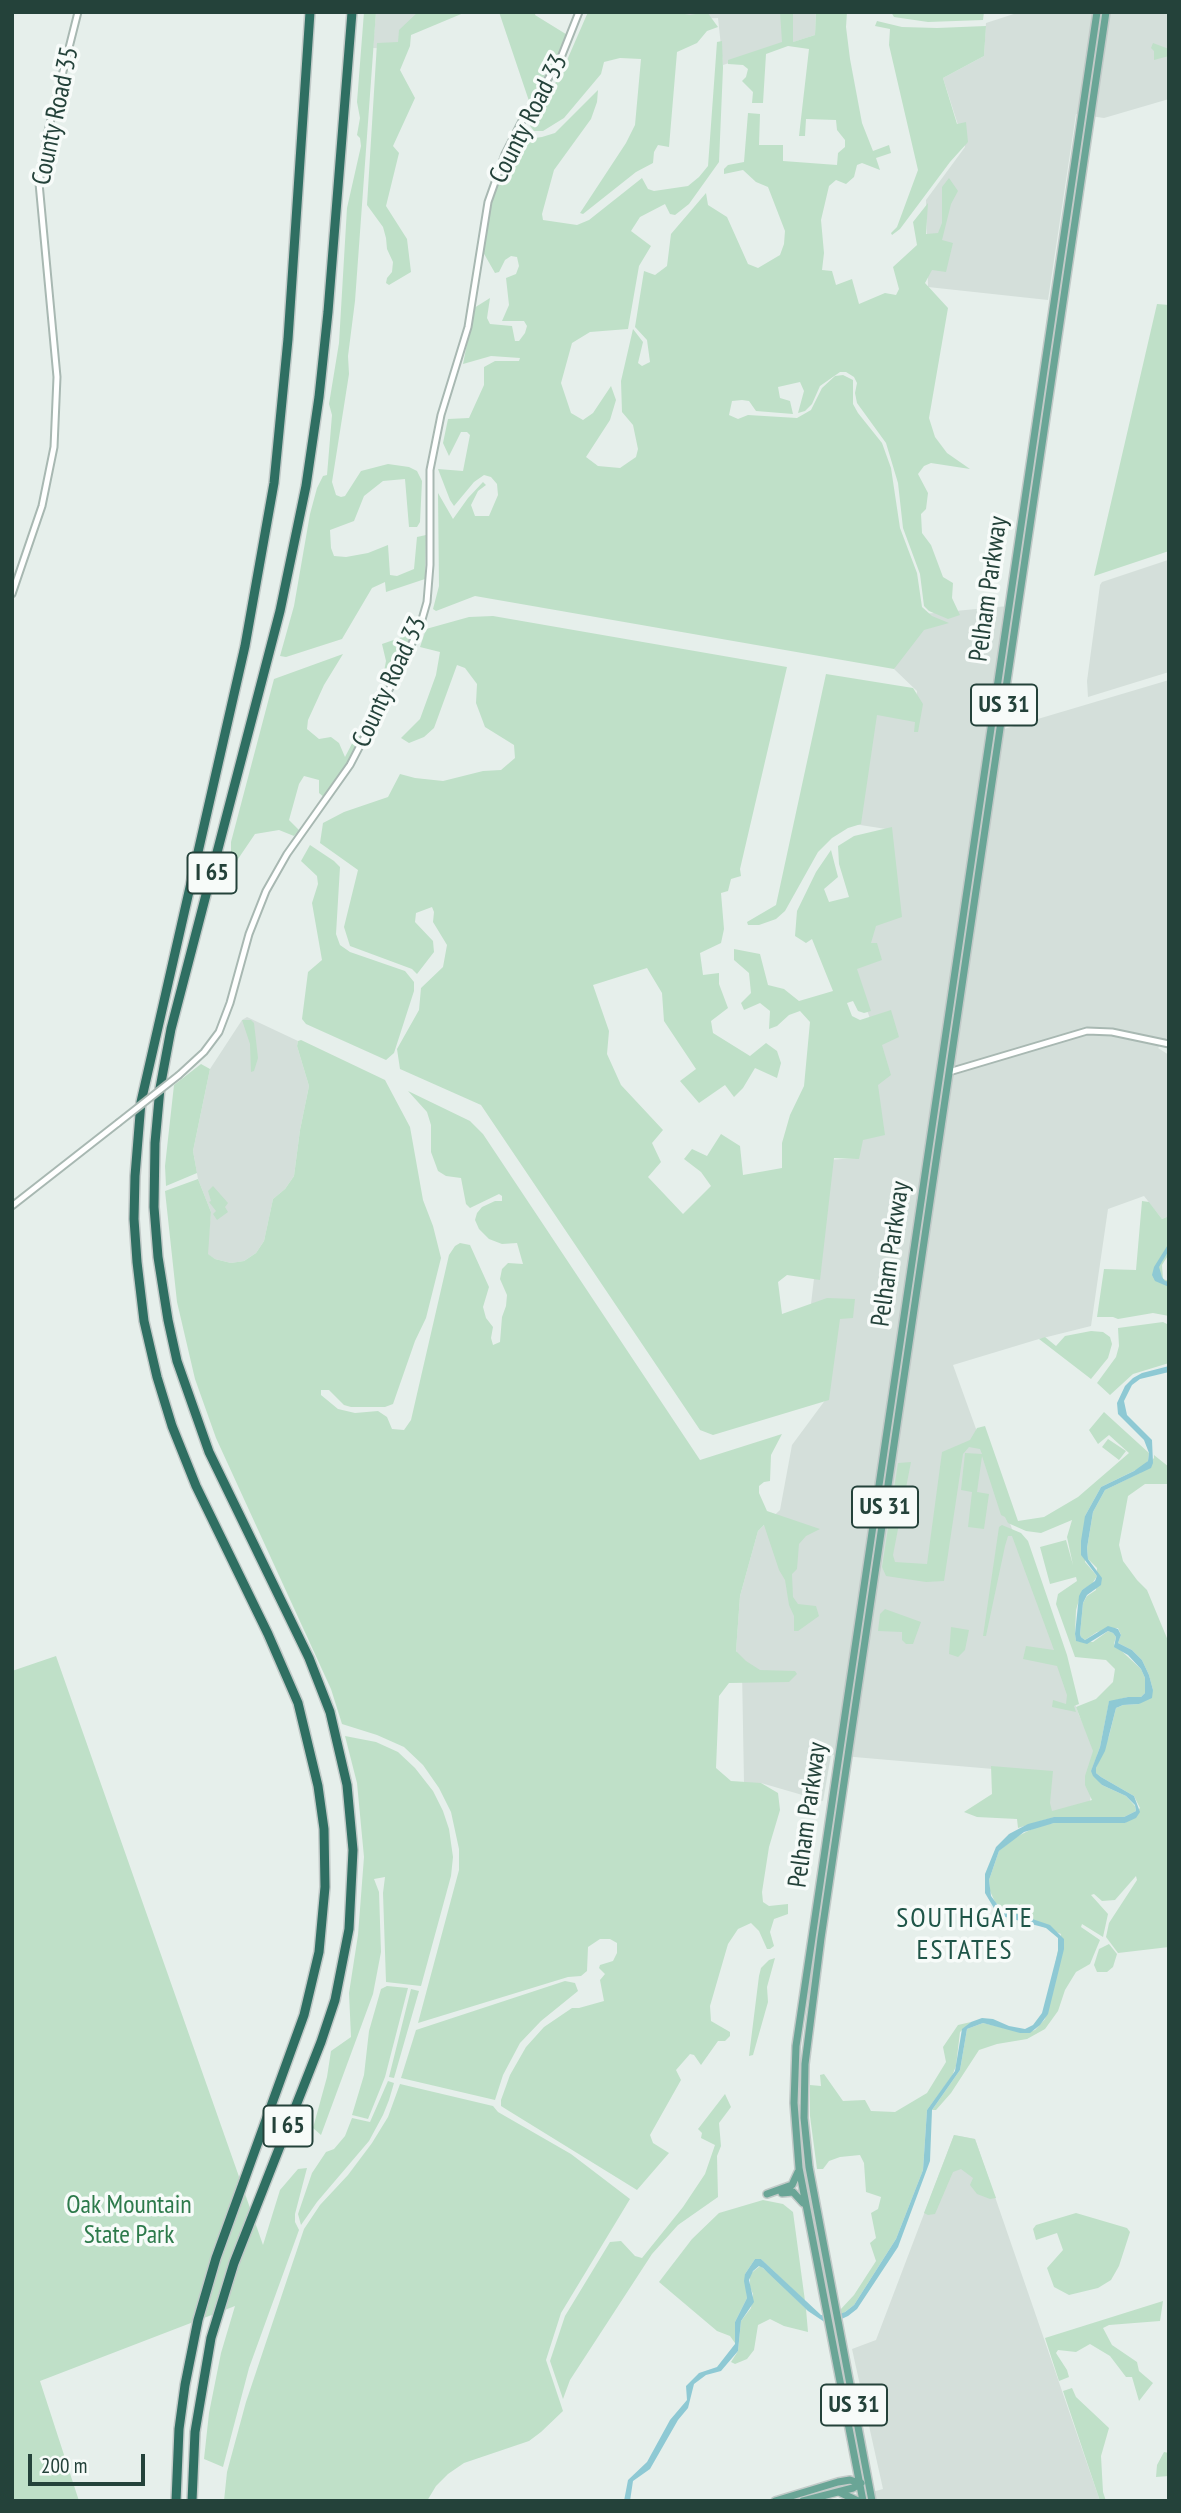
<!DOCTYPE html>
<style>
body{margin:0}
#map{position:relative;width:1181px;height:2513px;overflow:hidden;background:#e6efeb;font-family:"PT Sans Narrow",sans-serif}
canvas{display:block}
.frame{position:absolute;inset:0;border:14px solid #24423a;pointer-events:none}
.scale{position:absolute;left:28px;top:2454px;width:117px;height:32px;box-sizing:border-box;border:4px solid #24423a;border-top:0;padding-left:9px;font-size:21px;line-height:24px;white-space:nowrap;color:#24423a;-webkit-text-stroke:5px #f7fbf9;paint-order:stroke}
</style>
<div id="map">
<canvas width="1181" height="2513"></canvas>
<div class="frame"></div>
<div class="scale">200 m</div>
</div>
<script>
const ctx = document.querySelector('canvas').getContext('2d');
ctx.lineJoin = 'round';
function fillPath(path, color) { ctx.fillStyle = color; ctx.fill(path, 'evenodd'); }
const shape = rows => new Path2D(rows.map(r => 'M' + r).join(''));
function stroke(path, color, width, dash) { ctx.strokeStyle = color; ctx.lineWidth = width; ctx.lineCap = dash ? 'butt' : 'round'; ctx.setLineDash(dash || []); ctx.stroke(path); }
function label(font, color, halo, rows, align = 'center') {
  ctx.font = font + ' "PT Sans Narrow",sans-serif'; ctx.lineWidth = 7; ctx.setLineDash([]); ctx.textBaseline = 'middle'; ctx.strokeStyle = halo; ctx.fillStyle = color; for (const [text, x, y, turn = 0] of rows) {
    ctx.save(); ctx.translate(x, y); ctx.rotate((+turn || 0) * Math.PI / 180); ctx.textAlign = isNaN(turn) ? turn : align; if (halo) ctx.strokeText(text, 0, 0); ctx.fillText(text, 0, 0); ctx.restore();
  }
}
fillPath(shape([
 [376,12,463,12,405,33,402,49,373,48],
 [670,12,816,12,815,35,723,65,718,18,670,20],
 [1020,12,1169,12,1169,99,1104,118,1076,114,1048,300,928,287,926,200,965,147,943,78,984,56,986,23],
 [1168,560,1169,672,1088,697,1087,681,1100,585,1102,582],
 [1008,606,994,732,1169,680,1169,1036,1158,1048,1169,1055,1169,1216,1162,1219,1144,1196,1108,1209,1091,1326,1039,1339,953,1365,1079,1715,1098,1758,1086,1822,1045,1819,1051,1774,831,1755,823,1801,761,1783,744,1783,742,1670,736,1650,740,1596,758,1531,780,1510,792,1445,826,1399,837,1312,811,1304,828,1160,857,1158,873,1086,879,1044,830,906,897,885,886,829,854,824,873,712,914,717,917,691,894,669,913,615],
 [247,1017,298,1041,297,1046,309,1086,300,1130,294,1176,285,1189,273,1199,264,1241,256,1253,244,1261,231,1263,215,1259,207,1254,211,1212,198,1179,193,1151,210,1069,242,1020],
 [954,2135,975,2139,1100,2501,840,2501,883,2489,852,2349,876,2340]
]), '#d4dfda');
fillPath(shape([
 [364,12,376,12,355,301,348,356,349,374,332,482,336,495,341,497,345,496,361,471,388,464,409,467,417,471,422,481,420,522,417,527,409,527,405,479,383,481,364,496,354,521,330,530,331,548,334,556,346,557,368,553,388,545,390,575,397,576,414,569,417,537,426,535,425,579,386,592,385,582,372,588,342,639,286,657,280,656,294,606,310,514,317,488,323,476,327,475,332,415,329,404,339,343,347,208,361,146,360,138,357,135,360,118,357,102],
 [418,12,466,12,411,35,410,46,400,70,415,98,393,146,399,153,386,206,407,239,411,272,389,285,386,283,387,278,392,272,393,262,387,249,386,238,383,227,367,205,377,43,398,42,399,30],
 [499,12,536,12,535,15,569,36,529,101],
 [588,12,674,12,690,15,707,12,718,27,707,31,697,43,677,52,669,147,658,145,654,152,653,163,636,172,583,214,580,213,626,143,635,125,641,59,620,58,604,62,601,74,564,118,543,131,534,131,530,126,531,121,561,74],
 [780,12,793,12,793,42,815,35,816,12,847,12,846,27,850,59,862,123,873,151,889,145,891,153,876,158,880,170,862,163,857,165,854,177,846,184,836,180,829,186,821,220,824,253,822,270,832,271,836,285,852,279,859,304,885,293,896,295,899,289,893,267,917,245,913,222,928,203,926,234,938,233,942,223,942,187,949,178,958,191,951,204,942,240,953,243,946,272,932,270,925,283,948,308,929,418,935,437,947,453,970,469,931,463,924,466,918,474,928,493,926,509,921,514,922,533,931,545,943,577,953,583,952,598,960,615,948,619,929,611,924,606,920,574,903,528,898,483,886,443,857,403,855,393,857,383,854,377,846,372,840,372,820,386,812,404,805,411,798,413,804,391,800,382,778,387,780,398,790,401,793,414,756,411,749,401,742,400,732,401,729,415,738,419,748,415,797,418,811,410,822,388,835,376,843,375,853,380,853,404,858,413,882,443,891,468,900,528,917,573,922,607,932,616,949,623,924,630,894,669,475,596,436,611,433,609,439,586,438,493,453,519,468,498,483,482,486,485,478,491,471,505,475,516,489,516,498,495,497,484,491,477,484,475,474,482,454,506,450,500,438,469,463,471,470,435,467,432,461,432,449,456,443,443,448,419,469,418,484,385,484,367,495,361,519,361,520,358,491,356,463,364,474,308,490,298,487,318,490,324,512,326,515,341,519,341,525,333,527,326,524,321,502,321,509,305,506,278,516,274,519,266,517,257,511,256,505,260,499,272,495,273,483,252,492,202,502,169,517,140,522,137,528,139,542,137,555,133,598,90,597,102,591,119,554,170,542,214,543,220,577,225,589,220,642,178,648,189,654,191,688,186,699,177,708,166,717,42,722,41,723,68,719,162,689,204,675,215,670,214,665,204,640,217,631,231,651,246,639,266,628,329,590,332,572,343,561,383,571,413,583,420,593,413,611,386,616,400,610,420,586,457,598,466,620,468,636,457,638,449,633,425,622,412,621,381,633,329,643,342,638,363,642,366,650,362,647,340,635,327,644,271,655,275,667,266,671,234,706,193,708,205,727,217,748,264,758,268,780,255,784,244,785,231,768,187,756,182,743,170,724,174,724,169,728,165,744,162,748,113,760,114,759,145,783,145,783,161,837,165,838,153,845,147,845,140,837,130,836,120,806,119,805,136,799,136,809,49,788,46,766,54,763,103,752,103,753,92,742,81,746,77,748,69,743,65,728,64,728,60,782,42],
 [891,12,984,12,983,20,928,22,894,17],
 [877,21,902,27,937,28,986,26,984,56,943,78,957,124,966,122,968,142,950,162,900,229,892,235,891,233,897,227,918,170,889,45,890,29,875,26],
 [1153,43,1169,49,1169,56,1154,60,1154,51,1151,48],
 [1157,304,1169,305,1169,551,1094,576],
 [493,616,787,667,740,869,741,876,731,879,728,891,721,893,724,929,721,943,700,953,703,975,719,973,719,984,728,1008,711,1021,713,1033,750,1056,766,1043,777,1051,781,1063,777,1078,755,1068,743,1088,734,1097,725,1085,699,1103,680,1081,696,1069,664,1021,662,993,647,968,593,985,609,1031,607,1054,621,1085,663,1130,652,1143,661,1162,648,1177,683,1214,711,1186,701,1172,684,1159,692,1149,707,1156,721,1134,740,1146,743,1175,782,1168,782,1143,790,1115,804,1086,810,1022,800,1011,789,1015,777,1026,769,1029,770,1011,760,1003,744,1010,741,1003,751,993,749,973,734,960,734,949,760,954,768,985,784,989,799,1001,833,991,812,939,806,943,795,936,797,911,816,872,831,850,838,877,824,889,829,902,849,897,839,864,838,846,854,836,892,827,902,917,876,926,871,943,877,943,882,960,857,969,871,1011,864,1013,858,1011,853,1001,847,1003,852,1016,860,1020,891,1010,899,1037,882,1045,891,1075,878,1085,885,1135,863,1140,859,1159,834,1158,820,1280,787,1275,778,1282,782,1314,827,1298,855,1299,853,1318,840,1319,829,1400,713,1435,700,1430,481,1105,400,1069,397,1049,419,1010,421,988,443,967,447,945,433,922,434,912,432,907,416,913,415,922,433,941,434,952,417,974,412,969,350,946,344,927,358,870,320,843,323,823,344,812,388,797,400,774,415,778,443,781,483,771,501,770,515,758,514,745,485,727,476,703,477,684,465,668,457,665,434,728,424,737,409,743,401,738,420,719,436,675,440,652,420,647,426,629,469,617],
 [414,633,388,688,382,682,386,661,382,644],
 [343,654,324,685,308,720,307,729,319,739,331,737,339,743,345,757,357,734,361,737,353,756,325,798,319,793,319,780,304,776,299,784,289,820,299,830,294,836,279,830,255,834,238,859,235,870,231,870,231,842,274,679],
 [826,674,913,688,923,704,918,732,914,732,915,722,877,715,861,824,848,828,832,838,818,852,785,911,776,919,759,925,748,925,747,922,776,905],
 [310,845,334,861,340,867,336,934,340,945,350,952,405,971,414,982,414,991,394,1053,386,1060,306,1024,302,1019,308,972,322,960,312,903,318,884,317,876,301,861],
 [242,1020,251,1020,254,1023,258,1058,254,1071,251,1072,250,1044],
 [301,1040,385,1080,410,1127,423,1200,433,1226,441,1258,426,1318,415,1341,393,1404,385,1407,351,1407,344,1405,329,1390,321,1390,321,1395,338,1409,355,1413,378,1411,387,1417,392,1429,404,1430,411,1420,449,1255,455,1246,460,1243,470,1245,489,1287,483,1307,486,1318,493,1327,491,1338,493,1345,500,1342,502,1317,506,1306,507,1295,500,1279,502,1269,508,1263,523,1264,517,1243,502,1244,489,1239,479,1229,475,1220,477,1213,482,1207,495,1201,502,1201,502,1196,499,1194,470,1208,466,1204,461,1178,446,1176,438,1171,431,1152,431,1125,427,1112,408,1091,470,1121,483,1134,700,1460,782,1434,771,1455,770,1481,764,1482,759,1486,759,1493,767,1511,820,1529,806,1536,799,1544,797,1569,792,1574,793,1597,798,1604,816,1606,819,1616,798,1631,794,1631,794,1616,789,1605,785,1580,779,1570,764,1525,758,1531,740,1596,736,1651,746,1661,760,1670,795,1671,797,1674,789,1682,729,1683,719,1696,716,1768,731,1781,761,1783,778,1793,780,1810,769,1847,762,1892,763,1902,769,1906,788,1904,788,1914,774,1919,770,1932,774,1946,770,1949,767,1949,759,1931,751,1923,738,1929,728,1944,710,2006,711,2021,730,2032,730,2036,725,2041,718,2041,701,2065,694,2055,690,2054,676,2070,681,2080,650,2135,653,2143,669,2153,637,2190,509,2111,501,2106,501,2100,510,2075,526,2047,544,2027,572,2008,579,2008,604,2001,600,1980,605,1974,599,1968,600,1965,613,1961,617,1953,617,1943,610,1939,600,1939,588,1947,587,1971,581,1976,568,1977,418,2023,459,1870,459,1849,451,1812,439,1788,423,1765,404,1747,377,1735,342,1724,331,1689,216,1438,195,1379,177,1302,165,1191,198,1179,211,1212,208,1254,215,1259,231,1263,244,1261,256,1253,264,1241,273,1199,285,1189,294,1176,300,1130,309,1086,297,1046,298,1041],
 [201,1064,210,1069,193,1151,197,1173,166,1186,165,1166,174,1085],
 [213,1186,228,1203,225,1207,228,1212,217,1220,213,1214,216,1211,209,1202,211,1201,208,1191],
 [1142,1201,1149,1202,1162,1219,1169,1216,1169,1254,1162,1265,1163,1279,1169,1281,1169,1316,1153,1313,1118,1319,1113,1317,1097,1317,1104,1269,1136,1270],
 [1163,1322,1169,1325,1169,1363,1133,1374,1110,1395,1097,1383,1116,1357,1119,1346,1118,1328],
 [1091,1331,1103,1332,1110,1337,1112,1344,1108,1358,1091,1379,1039,1339,1045,1337,1056,1346,1065,1336],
 [1104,1412,1149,1453,1148,1461,1144,1466,1101,1487,1085,1516,1085,1562,1097,1576,1092,1584,1082,1590,1076,1610,1075,1634,1076,1641,1093,1642,1108,1631,1113,1633,1116,1637,1114,1644,1141,1669,1145,1678,1145,1693,1141,1697,1128,1697,1109,1702,1100,1747,1091,1771,1102,1785,1126,1796,1135,1806,1136,1811,1124,1817,1054,1817,1018,1828,1017,1819,977,1817,964,1812,992,1794,991,1766,1053,1771,1050,1803,1052,1811,1092,1800,1085,1785,1085,1776,1093,1751,1076,1707,1096,1699,1113,1682,1115,1669,1106,1660,1075,1657,1056,1604,1058,1594,1077,1581,1076,1577,1050,1584,1040,1547,1066,1540,1073,1565,1067,1537,1072,1520,1041,1533,1026,1531,1008,1523,1005,1517,1001,1515,982,1456,977,1492,989,1494,984,1529,968,1527,972,1492,961,1490,965,1453,982,1454,980,1449,969,1447,963,1454,944,1581,926,1582,886,1576,882,1567,898,1463,911,1462,893,1555,895,1562,927,1564,942,1452,970,1440,977,1428,985,1426,1018,1521,1044,1517,1078,1497,1129,1453,1109,1435,1098,1444,1089,1430],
 [1108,1439,1126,1451,1119,1460,1102,1447],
 [1154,1455,1169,1467,1169,1484,1145,1484,1128,1496,1119,1545,1123,1561,1137,1580,1147,1590,1169,1643,1169,1947,1118,1953,1106,1937,1109,1923,1137,1880,1136,1876,1115,1900,1102,1901,1094,1894,1091,1895,1108,1914,1103,1937,1082,1924,1081,1927,1100,1940,1090,1964,1076,1972,1065,1990,1058,2011,1045,2029,1027,2039,997,2044,979,2050,951,2093,936,2110,932,2110,960,2070,967,2029,983,2023,1025,2033,1035,2030,1045,2019,1061,1934,1007,1912,995,1902,990,1891,989,1880,999,1851,1014,1838,1038,1826,1054,1823,1125,1823,1140,1808,1134,1796,1101,1777,1096,1773,1096,1768,1109,1736,1116,1708,1123,1705,1139,1704,1153,1690,1149,1675,1142,1660,1132,1650,1118,1643,1121,1635,1118,1628,1097,1632,1085,1640,1081,1637,1080,1634,1083,1603,1087,1596,1096,1590,1097,1568,1088,1559,1087,1548,1093,1512,1105,1490,1140,1473,1154,1458],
 [1002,1525,1021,1533,1028,1541,1067,1655,1079,1704,1074,1706,1076,1712,1052,1707,1053,1700,1066,1704,1067,1695,1057,1666,1023,1659,1026,1646,1054,1650,1012,1536,1008,1536,1005,1546,986,1636,983,1636,999,1527],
 [885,1609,921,1622,913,1644,906,1644,902,1640,902,1632,878,1631,880,1614],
 [951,1627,969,1630,965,1650,958,1657,949,1654],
 [56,1656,263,2245,280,2190,298,2169,307,2168,295,2214,295,2222,299,2230,249,2368,223,2467,204,2459,209,2413,221,2353,235,2306,40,2381,79,2501,12,2501,12,1671],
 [345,1736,376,1742,398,1752,415,1768,433,1791,443,1811,449,1829,453,1857,451,1876,421,1986,386,1982,383,1893,385,1877,374,1879,379,1892,381,1952,373,1994,321,2135,313,2128,327,2077,331,2051,351,2037,349,1993,358,1935,364,1857,357,1783],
 [1109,1944,1117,1954,1113,1967,1107,1972,1097,1972,1094,1965,1099,1949],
 [775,1958,767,1987,768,2002,753,2055,749,2056,759,1976,761,1968,769,1960],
 [565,1981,575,1983,578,1991,541,2021,520,2043,503,2075,495,2100,401,2078,416,2030],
 [387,1986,408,1988,385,2077,368,2119,352,2115,364,2075,369,2031,381,1989],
 [411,1989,419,1991,394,2078,389,2077],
 [971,2022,960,2032,956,2066,952,2076,927,2110,923,2170,896,2239,854,2305,841,2315,840,2310,854,2295,876,2261,870,2243,876,2238,871,2213,878,2209,881,2197,866,2192,864,2163,860,2155,840,2157,829,2161,823,2169,817,2169,810,2116,810,2085,821,2086,820,2075,824,2074,843,2101,865,2100,871,2111,895,2112,927,2093,946,2062,943,2047,958,2025],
 [388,2081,394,2083,389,2100,383,2115,369,2141,317,2202,301,2225,298,2214,312,2173,326,2152,334,2149,345,2136,352,2118,370,2122],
 [400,2084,493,2106,498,2112,571,2154,630,2199,561,2313,546,2360,563,2411,541,2432,529,2441,464,2463,448,2474,436,2486,427,2501,224,2501,227,2472,246,2402,304,2229,320,2205,348,2175,372,2143,388,2117],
 [725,2094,731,2107,719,2123,721,2146,717,2156,718,2197,678,2225,652,2254,570,2380,563,2399,550,2361,565,2316,610,2242,621,2241,635,2256,642,2258,683,2207,705,2174,715,2145,701,2138,702,2133,698,2129],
 [954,2135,975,2139,996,2198,990,2199,977,2194,970,2185,973,2178,961,2169,953,2172,935,2214,928,2215,924,2213],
 [763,2200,783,2204,793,2212,805,2301,761,2259,755,2259,745,2274,747,2298,735,2322,735,2343,730,2336,717,2331,659,2282,692,2239,719,2213],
 [1076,2213,1127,2228,1130,2232,1119,2266,1111,2280,1098,2288,1069,2295,1054,2287,1047,2268,1063,2250,1057,2233,1036,2240,1033,2229,1036,2225],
 [760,2266,772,2275,806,2309,808,2332,784,2326,770,2319,758,2325,754,2350,747,2359,735,2364,731,2362,738,2351,741,2321,751,2308,753,2294,750,2287,750,2274],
 [1163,2301,1160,2321,1109,2325,1103,2328,1112,2345,1137,2362,1139,2371,1153,2383,1139,2401,1132,2377,1126,2377,1110,2356,1090,2344,1076,2352,1058,2350,1056,2353,1067,2370,1069,2377,1059,2381,1045,2338],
 [1072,2388,1076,2397,1109,2428,1101,2456,1103,2492,1106,2501,1100,2501,1063,2391],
 [1164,2452,1169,2453,1169,2476,1156,2477,1157,2465]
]), '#bfe0c8');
fillPath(shape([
 [1169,1243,1169,1250,1159,1267,1162,1277,1165,1281,1169,1282,1169,1287,1155,1281,1152,1275,1154,1267],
 [1169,1366,1169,1372,1140,1379,1132,1385,1124,1401,1127,1415,1152,1440,1153,1463,1151,1468,1105,1490,1093,1512,1087,1548,1088,1559,1102,1578,1101,1585,1087,1595,1083,1603,1080,1634,1081,1637,1085,1640,1108,1626,1118,1629,1121,1635,1118,1643,1132,1650,1142,1660,1149,1675,1153,1690,1152,1698,1139,1704,1123,1705,1116,1708,1105,1751,1096,1768,1096,1773,1101,1777,1134,1796,1140,1812,1136,1818,1125,1823,1054,1823,1024,1832,999,1851,989,1880,991,1896,1000,1908,1050,1925,1064,1939,1064,1949,1048,2014,1040,2025,1030,2033,1020,2033,983,2023,967,2029,960,2070,932,2110,930,2161,898,2247,857,2309,848,2316,835,2322,826,2323,808,2311,763,2268,759,2266,753,2271,749,2280,754,2302,741,2321,738,2351,721,2371,706,2375,694,2384,688,2408,678,2420,650,2469,633,2481,630,2501,624,2501,628,2480,647,2462,670,2420,687,2400,686,2386,699,2373,717,2367,735,2344,735,2322,747,2298,744,2281,745,2274,755,2259,761,2259,821,2315,833,2317,845,2312,854,2305,896,2239,923,2170,927,2110,955,2071,962,2029,971,2022,982,2018,993,2019,1009,2026,1025,2029,1033,2025,1042,2013,1058,1951,1058,1938,1046,1928,998,1915,985,1893,985,1874,996,1847,1009,1834,1028,1824,1054,1817,1124,1817,1136,1811,1135,1805,1126,1796,1102,1785,1093,1776,1091,1771,1100,1747,1109,1701,1128,1697,1141,1697,1145,1693,1145,1678,1141,1669,1128,1655,1114,1647,1116,1637,1113,1633,1108,1631,1087,1644,1076,1641,1075,1634,1079,1596,1082,1590,1095,1581,1097,1576,1081,1555,1081,1541,1085,1516,1101,1487,1134,1471,1148,1461,1149,1453,1144,1440,1118,1414,1117,1403,1125,1386,1133,1378,1142,1373]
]), '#8ec9d4');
const minor = shape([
 [12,594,42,506,54,447,57,377,39,183,47,135,78,12],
 [949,1072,1087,1031,1112,1032,1169,1044],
 [179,1075,204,1052,219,1032,230,1003,249,934,266,891,287,854,350,765,405,659,421,623,427,602,430,565,430,470,441,415,468,327,488,202,505,154,524,117,560,60,579,12],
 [12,1206,118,1123]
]);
const major = shape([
 [782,2193,793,2192,803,2203],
 [767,2194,792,2185,798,2172],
 [839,2492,858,2501],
 [775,2501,838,2482,850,2480,859,2483],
 [803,2501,853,2488,861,2483],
 [863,2501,799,2168,794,2103,796,2046,1097,12],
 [872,2501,809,2167,804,2118,805,2064,821,1938,1106,12]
]);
const highway = shape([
 [176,2501,179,2429,185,2385,198,2320,216,2258,304,2015,319,1952,325,1887,324,1829,318,1786,298,1703,268,1634,196,1486,172,1426,157,1377,144,1321,137,1262,134,1219,135,1176,141,1102,245,646,274,483,288,339,310,12],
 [192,2501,195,2432,211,2338,234,2263,321,2042,335,2000,349,1929,353,1850,347,1785,330,1712,309,1658,209,1452,177,1361,168,1320,158,1257,154,1207,155,1143,160,1088,171,1029,280,611,306,486,319,397,328,312,352,12]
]);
stroke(minor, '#a8b8b2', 9);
stroke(major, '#c2cac8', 10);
stroke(highway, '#c2cac8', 12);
stroke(minor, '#fff', 5);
stroke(major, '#6aa596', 7);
stroke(highway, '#2f6f62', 9);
const minorBridge = shape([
 [118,1123,179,1075]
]);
stroke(minorBridge, '#a8b8b2', 9, []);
stroke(minorBridge, '#fff', 5);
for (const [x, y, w] of [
 [1004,705,66],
 [212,873,49],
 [885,1507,66],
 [288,2126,49],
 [854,2405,66]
]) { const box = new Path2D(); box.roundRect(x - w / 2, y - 20.5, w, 41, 5); ctx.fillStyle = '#f7fbf9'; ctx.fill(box); stroke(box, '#24423a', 2); }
label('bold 24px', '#24423a', null, [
 ["US 31",1004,705],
 ["I 65",212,873],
 ["US 31",885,1507],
 ["I 65",288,2126],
 ["US 31",854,2405]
]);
label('26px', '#24423a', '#f7fbf9', [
 ["County Road 35",56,116,-78],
 ["County Road 33",529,119,-63],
 ["Pelham Parkway",989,589,-82],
 ["County Road 33",390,682,-65],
 ["Pelham Parkway",891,1254,-82],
 ["Pelham Parkway",808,1815,-82]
]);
label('26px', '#2d7a4b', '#f7fbf9', [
 ["Oak Mountain",129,2206],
 ["State Park",129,2236]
]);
ctx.letterSpacing = '2px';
label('28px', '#1f5548', '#f7fbf9', [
 ["SOUTHGATE",965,1919],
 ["ESTATES",965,1951]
]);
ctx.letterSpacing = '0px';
</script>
